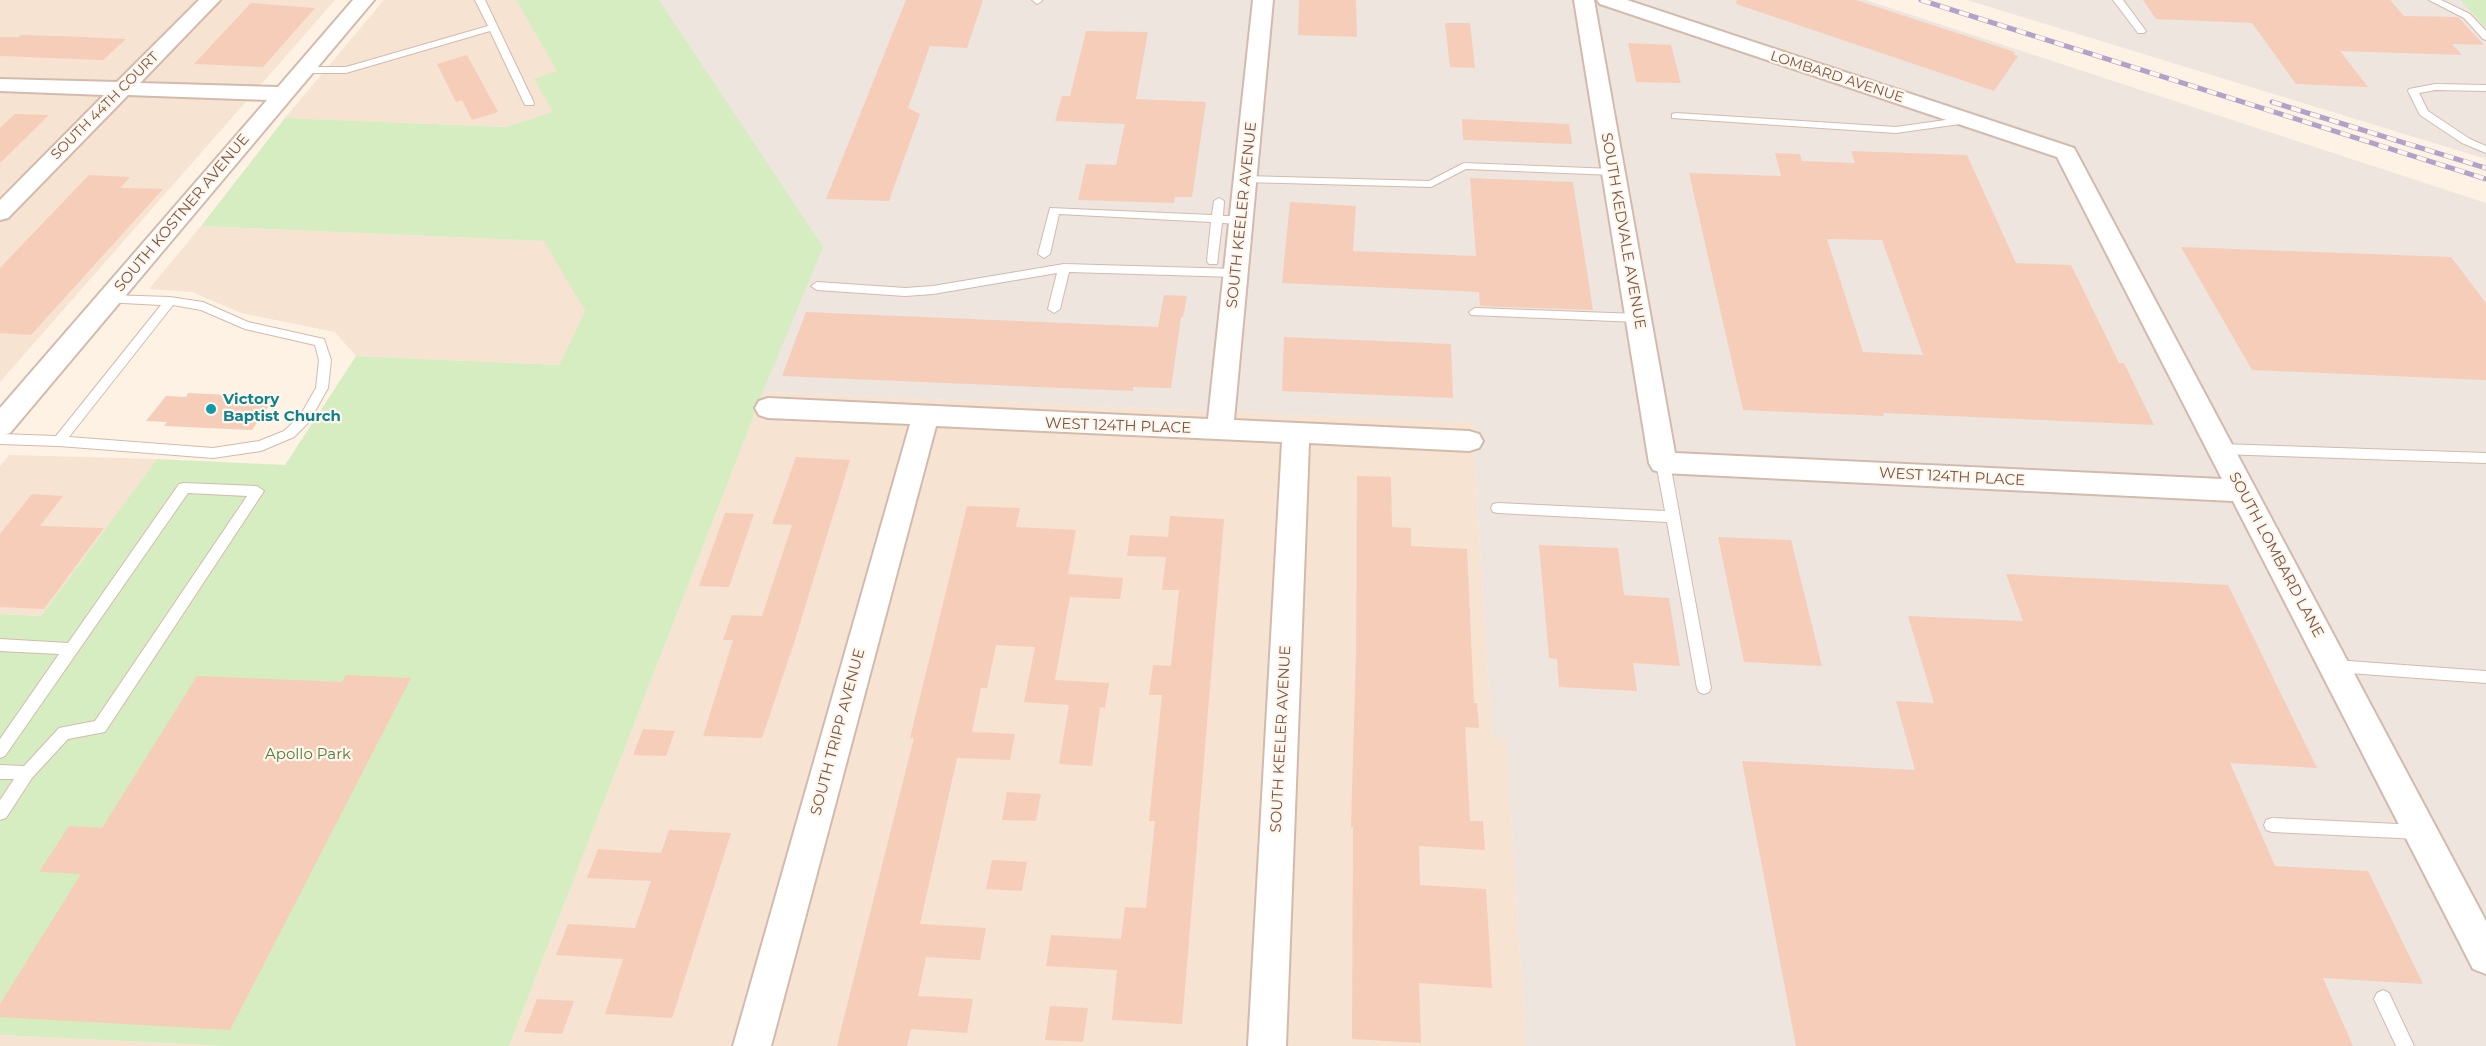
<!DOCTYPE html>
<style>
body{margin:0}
canvas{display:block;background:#fef2e4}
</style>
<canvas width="2486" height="1046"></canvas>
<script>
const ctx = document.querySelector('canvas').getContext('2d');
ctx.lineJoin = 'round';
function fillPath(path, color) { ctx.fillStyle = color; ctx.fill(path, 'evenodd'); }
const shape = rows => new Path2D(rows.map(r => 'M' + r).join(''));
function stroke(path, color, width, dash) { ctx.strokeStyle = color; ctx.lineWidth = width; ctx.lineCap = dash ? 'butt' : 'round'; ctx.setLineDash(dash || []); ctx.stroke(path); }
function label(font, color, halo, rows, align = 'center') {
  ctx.font = font + ' Montserrat,sans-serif'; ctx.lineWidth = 4.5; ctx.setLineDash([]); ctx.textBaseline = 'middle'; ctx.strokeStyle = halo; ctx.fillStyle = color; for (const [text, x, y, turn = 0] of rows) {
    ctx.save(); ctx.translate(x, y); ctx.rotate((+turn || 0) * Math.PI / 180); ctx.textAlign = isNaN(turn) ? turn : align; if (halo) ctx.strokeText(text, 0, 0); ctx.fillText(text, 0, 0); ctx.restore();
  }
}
fillPath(shape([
 [0,0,335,0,0,382],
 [384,0,516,0,558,72,554,112,506,127,285,118],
 [201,226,545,241,585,311,559,365,356,356,335,332,241,313,192,292,149,289],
 [763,392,1472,422,1492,736,1506,737,1526,1046,509,1046],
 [9,455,157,459,41,616,0,614,0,466],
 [0,1035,226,1046,0,1046]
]), '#f6e3d2');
fillPath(shape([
 [574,0,1866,0,2486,203,2486,1046,1526,1046,1506,738,1492,736,1472,422,763,392,794,315],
 [1967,0,2460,0,2486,28,2486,159]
]), '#eee5df');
fillPath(shape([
 [516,0,659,0,823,247,763,392,509,1046,226,1046,0,1035,0,614,41,616,157,459,285,465,356,356,559,365,585,311,544,241,201,226,285,118,506,127,553,112,534,79,557,71],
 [2460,0,2486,0,2486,28]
]), '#d6edc1');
fillPath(shape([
 [906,0,983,0,967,48,930,46,908,108,920,114,889,201,826,199],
 [1299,0,1356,0,1357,37,1298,35],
 [1737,0,1856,0,2015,52,2013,54,2018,56,1994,91,1736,4],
 [2143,0,2390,0,2404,16,2458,17,2484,45,2452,44,2462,55,2340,51,2368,87,2296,84,2252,23,2156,19],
 [251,3,315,8,263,67,194,64],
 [1445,23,1470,23,1475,68,1450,67],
 [1086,31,1148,32,1136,99,1206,102,1192,197,1175,197,1174,203,1078,200,1086,164,1116,165,1125,124,1055,121,1062,96,1070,96],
 [21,35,57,36,126,39,103,60,0,56,0,37,18,37],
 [1628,43,1671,45,1681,83,1636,82],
 [467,55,498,112,472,120,462,100,456,102,437,64],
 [15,114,49,115,0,163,0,128],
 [1462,119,1569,124,1572,144,1463,140],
 [1851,151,1967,155,2016,263,2071,265,2119,363,2124,363,2154,425,1883,413,1884,416,1743,410,1689,173,1781,176,1775,153,1800,154,1802,161,1855,163],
 [1827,239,1882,240,1923,355,1863,352],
 [89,175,130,177,120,188,163,189,31,335,0,333,0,268],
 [1470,178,1573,182,1593,310,1480,306,1479,292,1282,283,1290,202,1356,206,1353,251,1476,256],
 [2181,247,2451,257,2486,303,2486,380,2252,370],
 [1164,295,1187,296,1183,317,1181,317,1171,388,1133,387,1133,391,782,376,806,312,1158,327],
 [1284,337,1451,344,1453,398,1282,391],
 [188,393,275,397,252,430,164,426,167,422,146,421,166,396,186,397],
 [796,457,850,460,794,643,762,738,703,736,733,640,723,640,732,615,762,616,792,525,772,524],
 [1357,476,1391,477,1392,527,1411,528,1411,546,1467,549,1474,703,1477,703,1479,728,1465,727,1470,821,1483,821,1485,850,1419,846,1420,885,1486,889,1492,988,1419,983,1421,1043,1352,1039,1353,827,1351,827,1356,652],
 [32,494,63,496,40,526,104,528,44,609,0,607,0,534],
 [967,506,1020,508,1016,527,1076,530,1068,574,1123,578,1120,599,1070,597,1055,680,1109,683,1105,708,1100,707,1092,766,1059,764,1069,705,1024,702,1035,647,996,645,987,688,981,688,972,732,1015,734,1010,760,957,758,920,924,986,928,980,960,926,957,918,996,973,999,967,1033,911,1029,907,1046,837,1046,914,738,910,738],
 [725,513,754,514,729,587,699,586],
 [1170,516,1224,519,1182,1024,1112,1020,1117,970,1046,966,1051,935,1121,939,1125,907,1146,908,1155,821,1149,821,1162,695,1149,695,1153,665,1171,666,1179,590,1162,590,1166,557,1127,556,1130,535,1168,537],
 [1718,537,1791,540,1822,666,1744,662],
 [1539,545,1618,548,1624,595,1669,598,1680,666,1633,663,1637,691,1559,687,1557,659,1549,658],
 [2006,574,2228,585,2317,768,2230,763,2275,866,2368,871,2423,984,2323,978,2353,1046,1796,1046,1742,761,1915,770,1896,701,1934,703,1908,616,2023,621],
 [346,675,411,678,230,1030,0,1017,0,1004,81,874,39,872,69,826,102,828,197,676,342,682],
 [643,729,675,731,666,756,633,755],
 [1007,792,1041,794,1036,821,1002,820],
 [669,830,731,833,672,1018,605,1014,623,959,556,955,568,924,635,928,651,881,587,878,598,849,661,853],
 [992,860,1027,862,1022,891,986,889],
 [537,999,574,1001,562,1034,524,1032],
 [1050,1006,1088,1008,1083,1042,1045,1040]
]), '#f6cdb9');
const service = shape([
 [475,0,485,0,534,103,533,105,525,105,524,103,490,31,346,73,304,73,299,70,304,67,346,67,488,26,475,0],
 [1032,0,1042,0,1042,1,1037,4,1032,0],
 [2113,0,2123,0,2146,31,2144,33,2138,33,2113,0],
 [2429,0,2441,0,2470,14,2486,31,2486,40,2483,39,2464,18,2429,0],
 [2435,84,2486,85,2486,91,2435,90,2419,93,2428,111,2470,139,2486,146,2486,153,2462,143,2420,115,2408,91,2409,89,2435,84],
 [1676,113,1896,127,1967,117,1972,120,1967,123,1896,133,1672,118,1672,114,1676,113],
 [1464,163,1613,169,1618,172,1613,175,1466,169,1431,187,1245,182,1240,179,1245,176,1429,181,1464,163],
 [1219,198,1224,201,1223,216,1241,216,1247,220,1241,224,1222,223,1217,264,1209,264,1207,261,1211,222,1059,214,1050,254,1044,258,1038,254,1050,208,1212,215,1214,201,1219,198],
 [1064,264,1236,269,1242,273,1236,277,1069,272,1060,309,1054,313,1048,309,1057,273,933,294,905,296,817,290,811,286,817,282,905,288,933,286,1064,264],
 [108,295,170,297,203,302,248,322,324,339,331,360,328,388,309,422,294,437,261,451,213,458,59,446,0,444,0,434,56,436,161,305,104,302,102,299,104,296,108,295],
 [173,305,201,310,245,329,315,345,319,360,316,388,300,416,284,431,259,441,213,448,69,437,173,305],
 [1475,308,1638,314,1644,318,1638,322,1471,315,1469,312,1475,308],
 [2220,444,2486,453,2486,463,2220,454,2214,449,2220,444],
 [1663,458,1670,463,1711,688,1709,692,1704,694,1699,692,1697,688,1667,522,1498,513,1493,512,1491,508,1493,504,1498,503,1665,511,1656,463,1663,458],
 [184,483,257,486,264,491,105,732,68,739,32,778,6,818,0,820,0,800,14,779,0,779,0,765,24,766,59,728,95,721,247,496,188,493,5,756,0,758,0,739,59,654,0,651,0,639,68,643,179,484,184,483],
 [2335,660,2486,671,2486,683,2335,672,2330,670,2328,666,2330,662,2335,660],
 [2272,818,2419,825,2425,827,2427,832,2425,837,2419,839,2272,832,2266,830,2264,825,2266,820,2272,818],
 [2383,990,2389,993,2414,1046,2396,1046,2374,999,2377,993,2383,990]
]);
const minor = shape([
 [199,0,220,0,140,83,278,87,353,0,374,0,10,433,0,436,0,408,267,100,128,95,8,218,0,220,0,200,104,95,0,91,0,79,117,82,199,0],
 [1253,0,1273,0,1234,420,1469,431,1479,434,1483,441,1479,448,1469,451,1309,443,1286,1046,1248,1046,1282,442,936,426,771,1046,733,1046,910,424,768,418,759,415,755,408,759,401,768,398,1208,419,1253,0],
 [1574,0,1594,0,1675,453,2222,479,2057,157,1600,4,1597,0,1627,0,2074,148,2486,921,2486,974,2473,969,2233,501,1663,473,1653,470,1649,463,1574,0]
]);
stroke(service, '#d3baac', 2);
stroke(minor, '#d3baac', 4);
fillPath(service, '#fff');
fillPath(minor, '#fff');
const rail = shape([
 [1921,0,2486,179],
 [2272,102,2486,168]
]);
stroke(rail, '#b4a1c9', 5);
stroke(rail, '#fff6ec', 4, [10]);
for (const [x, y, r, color] of [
 [211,409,6,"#0f9aa8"]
]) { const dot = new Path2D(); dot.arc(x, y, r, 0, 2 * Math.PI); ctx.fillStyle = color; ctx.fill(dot); stroke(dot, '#fff6ec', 2); }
label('14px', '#795547', '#fff6ec', [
 ["LOMBARD AVENUE",1837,77,18],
 ["SOUTH 44TH COURT",105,106,-45]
]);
label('15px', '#795547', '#fff6ec', [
 ["SOUTH KOSTNER AVENUE",182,213,-50],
 ["SOUTH KEELER AVENUE",1242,215,-84],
 ["SOUTH KEDVALE AVENUE",1623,231,80],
 ["WEST 124TH PLACE",1118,426,2],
 ["WEST 124TH PLACE",1952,477,3],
 ["SOUTH LOMBARD LANE",2276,555,62],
 ["SOUTH TRIPP AVENUE",838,732,-75],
 ["SOUTH KEELER AVENUE",1281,739,-87]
]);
label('bold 15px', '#0d838f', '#fff6ec', [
 ["Victory",223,400],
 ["Baptist Church",223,417]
], 'left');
label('15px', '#527a3c', '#fff6ec', [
 ["Apollo Park",308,755]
]);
</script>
